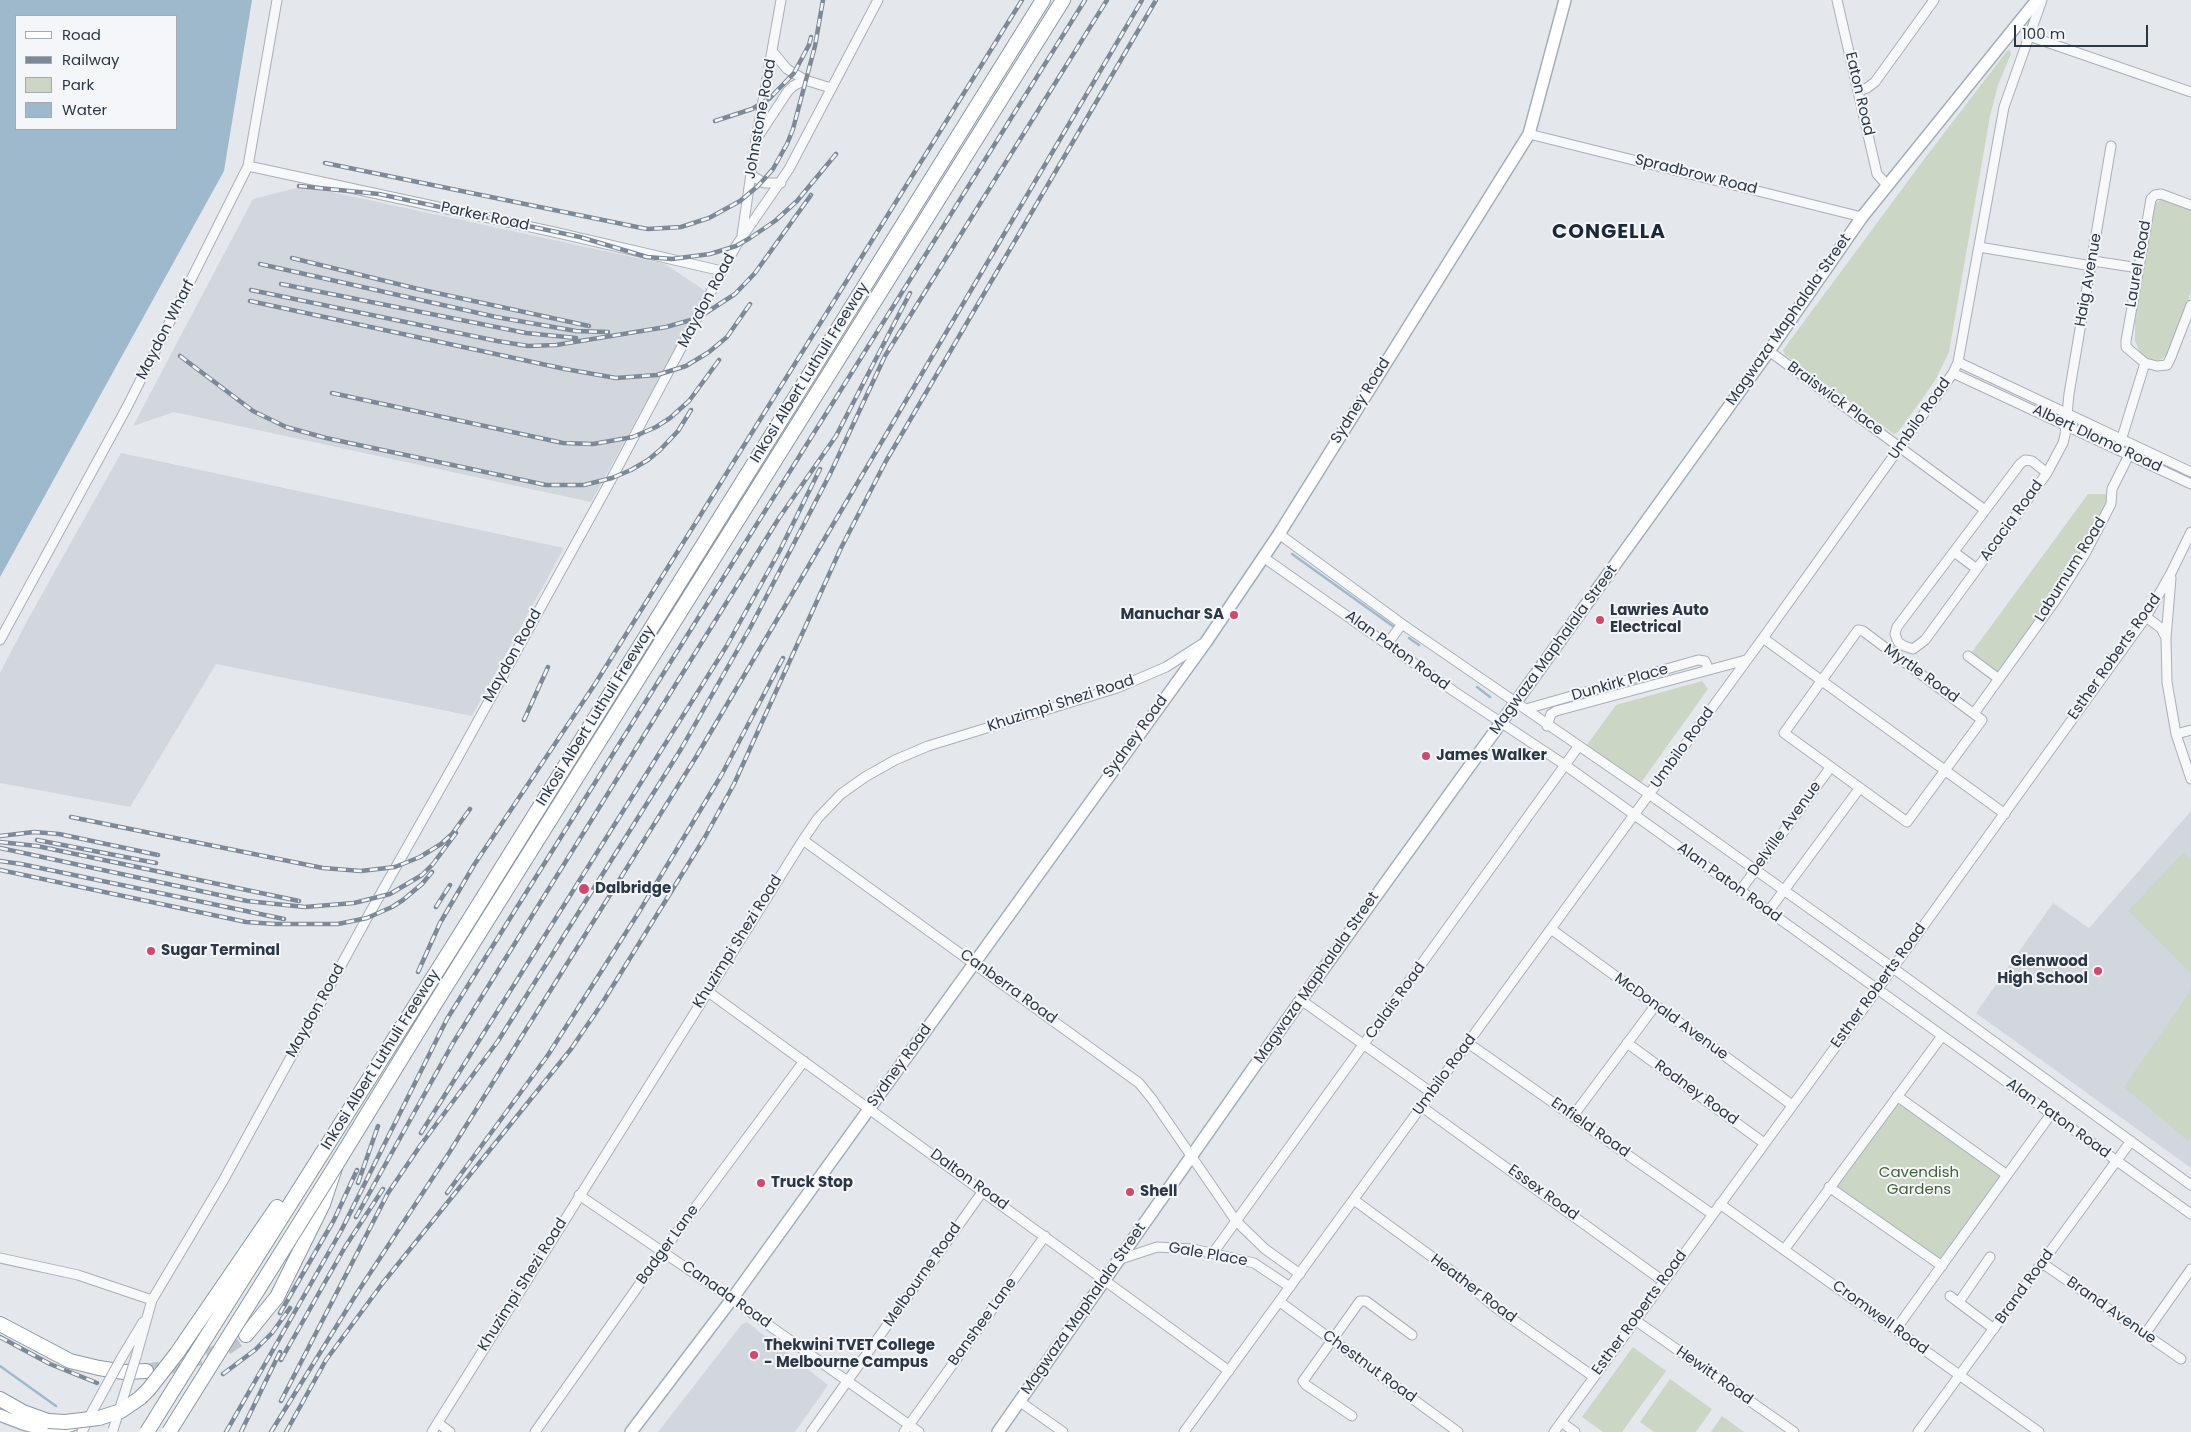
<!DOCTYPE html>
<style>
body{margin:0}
#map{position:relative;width:2191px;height:1432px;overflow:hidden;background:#e4e8ec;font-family:Poppins,sans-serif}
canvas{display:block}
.legend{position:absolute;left:15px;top:15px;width:162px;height:115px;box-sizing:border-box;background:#f4f6f9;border:1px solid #a4aab1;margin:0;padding:6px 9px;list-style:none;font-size:15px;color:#2b3745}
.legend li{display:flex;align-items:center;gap:10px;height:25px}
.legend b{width:25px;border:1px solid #a4aab1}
.scale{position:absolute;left:2014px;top:25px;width:134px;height:22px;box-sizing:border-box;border:2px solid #2b3745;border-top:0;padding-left:6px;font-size:15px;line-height:18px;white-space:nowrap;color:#2b3745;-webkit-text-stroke:4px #f4f6f9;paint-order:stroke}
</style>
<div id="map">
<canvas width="2191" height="1432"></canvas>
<ul class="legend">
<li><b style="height:6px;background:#fff"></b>Road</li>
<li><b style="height:6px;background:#7d8996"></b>Railway</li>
<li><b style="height:14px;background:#cbd6c5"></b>Park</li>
<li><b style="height:14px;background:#9fb9cc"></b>Water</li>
</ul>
<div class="scale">100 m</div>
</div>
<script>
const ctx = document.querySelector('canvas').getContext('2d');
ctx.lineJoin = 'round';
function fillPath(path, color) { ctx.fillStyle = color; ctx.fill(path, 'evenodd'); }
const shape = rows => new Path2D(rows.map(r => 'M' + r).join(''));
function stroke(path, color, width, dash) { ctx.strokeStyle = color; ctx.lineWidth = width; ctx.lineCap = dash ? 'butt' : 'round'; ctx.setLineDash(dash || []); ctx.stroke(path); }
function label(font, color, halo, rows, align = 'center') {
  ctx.font = font + ' Poppins,sans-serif'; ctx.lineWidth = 4; ctx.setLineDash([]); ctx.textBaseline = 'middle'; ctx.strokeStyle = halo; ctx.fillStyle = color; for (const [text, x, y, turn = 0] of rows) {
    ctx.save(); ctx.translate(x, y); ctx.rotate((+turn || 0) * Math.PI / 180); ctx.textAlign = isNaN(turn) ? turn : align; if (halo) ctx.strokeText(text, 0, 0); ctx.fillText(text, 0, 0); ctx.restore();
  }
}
fillPath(shape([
 [304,186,665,264,707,292,591,502,174,412,133,426,253,199],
 [121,453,564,548,472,716,216,664,130,807,0,783,0,673,27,621],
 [2191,811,2191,1168,1976,1013,2053,903,2089,928],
 [747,1322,828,1385,795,1432,658,1432,742,1324]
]), '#d2d7de');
fillPath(shape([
 [2010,50,2011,54,1998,85,1990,116,1949,352,1937,377,1925,395,1898,432,1894,434,1785,355,1783,350,1925,158,2007,51],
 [2162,199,2191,208,2191,291,2171,351,2162,359,2152,362,2142,357,2135,341,2135,321,2154,204],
 [2088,494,2105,494,2109,497,2110,502,2084,549,2055,595,2000,673,1972,652],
 [1702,681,1708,689,1640,784,1587,745,1616,705],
 [2183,853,2191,860,2191,973,2128,911],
 [2191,990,2191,1137,2188,1141,2124,1087],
 [1896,1102,2002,1176,1941,1261,1836,1187],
 [1633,1347,1666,1371,1622,1432,1603,1432,1582,1417],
 [1670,1379,1712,1409,1696,1432,1654,1432,1640,1422],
 [1722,1416,1744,1432,1711,1432]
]), '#cbd6c5');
fillPath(shape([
 [0,0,252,0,224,171,0,577],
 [16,16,176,16,176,129,16,129]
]), '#9fb9cc');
stroke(shape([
 [1292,554,1394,627],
 [1409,638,1419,645],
 [1477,687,1490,697],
 [0,1366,56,1406]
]), '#9fb9cc', 2.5);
stroke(shape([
 [146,1371,184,1364,225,1349,246,1335]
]), '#bfc5cb', 14, [14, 7]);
const minor = shape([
 [1837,0,1877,174,1887,185],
 [2029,36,2191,92],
 [772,51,787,69,805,80,831,88],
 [1858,91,1867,88,1875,82,1934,0],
 [1529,134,1862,217],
 [759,135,788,91,793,86,805,80],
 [248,166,554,232,722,271],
 [751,175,764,183,781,183],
 [2191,205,2161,194,2155,195,2151,199,2126,341,2126,347,2145,363,2157,366,2167,365,2171,357,2191,305],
 [742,235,756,140,781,0],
 [1979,247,2092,266],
 [2093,261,2139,268],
 [1769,351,1985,510],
 [1958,362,2191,472],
 [1953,373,2191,484],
 [2120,444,2145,363],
 [2047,473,2032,461,2025,460,2020,464,1897,627,1895,634,1898,642,1904,646,1913,649,1925,640,2047,473,2063,443,2065,435,2069,394,2111,146],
 [1279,534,1402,624,1649,794,1893,968,2191,1185],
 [1954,552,1977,569],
 [1263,557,1455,692,1565,765,2191,1214],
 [2171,578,2166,638,2167,682,2176,734,2191,779],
 [2146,617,2161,628,2166,638],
 [1858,630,1863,631,1982,720,1907,822,1784,733,1858,630],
 [1763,638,2005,814],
 [0,640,127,407,248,166,277,0],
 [1388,643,1402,624],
 [1968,656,1999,679],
 [1526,709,1698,660,1705,661,1709,670],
 [1975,712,2057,598,2086,552,2111,504,2112,489,2134,445],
 [1547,726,1551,714,1556,711,1746,660],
 [2176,734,2191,730],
 [803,840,1139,1083,1152,1099,1236,1221,1265,1249,1300,1274],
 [1740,891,1830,768],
 [1768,912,1859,789],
 [1551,929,1792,1105],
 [707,991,1229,1371],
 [1301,1000,1432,1093],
 [1468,1043,1712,1214],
 [1627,1043,1764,1143],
 [1897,1096,2007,1175],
 [1422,1107,1663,1281],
 [1573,1116,1655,1006],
 [1829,1187,1942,1266],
 [579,1195,732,1299,919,1432],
 [1354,1200,1454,1273,1495,1307,1594,1377],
 [1720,1204,2039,1432],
 [1784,1250,1942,1036],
 [1213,1253,1578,747],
 [0,1258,78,1275,152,1300],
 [1121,1259,1157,1247,1193,1249,1254,1263,1290,1287],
 [2042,1263,2181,1359],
 [1950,1296,1994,1329],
 [1280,1302,1458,1432],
 [1959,1302,1990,1257],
 [1635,1320,1794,1432],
 [1896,1329,2051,1114],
 [2145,1334,2191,1269],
 [122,1357,143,1322],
 [136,1357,152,1300,223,1181,367,918,457,759,612,478,722,271,736,246,789,169,878,0],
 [1019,1401,1063,1432],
 [1352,1416,1306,1385,1303,1381,1360,1301,1366,1301,1412,1335],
 [1561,1422,1575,1432],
 [438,1423,450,1432],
 [82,1432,85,1426],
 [432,1432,803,840,818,818,841,794,865,777,895,760,928,746,1117,688,1166,667,1202,644],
 [535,1432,663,1251,804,1061],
 [811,1432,983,1191],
 [904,1432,1045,1236],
 [1184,1432,1763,638,1953,373,1958,362,2004,107,2042,0],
 [1554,1432,1893,968,2146,617,2171,573,2191,532],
 [1918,1432,2131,1141]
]);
const major = shape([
 [0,1415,23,1424,46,1430,59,1430,77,1423],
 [631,1432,732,1299,1206,642,1279,534,1529,134,1565,0],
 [998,1432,1301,1000,1769,351,1862,217,2037,0]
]);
const highway = shape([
 [0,1324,70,1361,99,1368,124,1372,146,1371],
 [246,1335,277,1297,323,1204,336,1165,436,1002,1063,0],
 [177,1353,277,1207],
 [193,1358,456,941,1043,0],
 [0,1399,23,1412,48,1421]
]);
stroke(minor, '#a9afb7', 11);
stroke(major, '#a3adb8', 14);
stroke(highway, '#8b97a3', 16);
stroke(minor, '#f7f8fa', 9);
stroke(major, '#fff', 11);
stroke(highway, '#fff', 14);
const rail = shape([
 [715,121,752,109,770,98,794,73,809,45,811,37],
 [325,163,637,227,648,229,681,227,709,218,740,201,758,186,773,169,787,144,793,129,815,46,823,0],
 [299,186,379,194,580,237,647,257,672,259,710,254,736,246,750,238,775,221,797,201,836,154],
 [292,258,418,289,589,326],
 [260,264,496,317,576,331,608,332],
 [281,284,526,333,576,338],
 [251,290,497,341,528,346,556,345,666,327,698,318,735,294,755,273,811,195],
 [250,301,565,369,616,378,657,375,686,366,709,352,727,337,750,304],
 [180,356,253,411,286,427,326,438,546,485,584,485,612,478,631,470,648,460,660,450,678,431,691,410],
 [332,393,563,443,593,444,633,437,656,427,670,418,689,401,719,360],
 [524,720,548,667],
 [71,817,323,868,361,871,395,867,420,857,441,844,452,834,470,809],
 [0,836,34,832,59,834,158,855],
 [37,840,156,863],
 [0,842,37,846,299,901],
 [0,848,247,901,305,907,354,903,390,894,422,875,433,864,456,833],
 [0,861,21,864,284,919],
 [0,870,246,922,275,924,338,924,367,918,392,907,403,900,422,884,432,872],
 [436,907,450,885],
 [418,972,440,923,474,865,595,684,1022,0],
 [421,1133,726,647,779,552,820,469],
 [358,1183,378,1126],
 [447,1193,548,1055,639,912,722,774,783,658],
 [356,1217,453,1043,779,518,836,436,910,293],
 [280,1313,334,1220,357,1170],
 [0,1337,50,1364,97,1383],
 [281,1360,345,1247,383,1189],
 [223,1374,255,1350,272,1333,290,1308],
 [281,1401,388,1193,420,1146,498,1041,681,749,750,628,830,474,885,356,1107,0],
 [226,1432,341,1231,447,1019,1085,0],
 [241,1432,280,1352],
 [271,1432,357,1293,449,1153,696,757,1142,0],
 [286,1432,326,1360,382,1284,571,1049,601,1005,705,837,734,784,841,548,886,461,1156,0]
]);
stroke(rail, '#7d8996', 4.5);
stroke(rail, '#f4f6f9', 2.5, [8]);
const minorBridge = shape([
 [87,1421,122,1357],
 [113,1430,136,1357]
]);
const highwayBridge = shape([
 [48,1421,65,1422,99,1418,121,1411,140,1398,149,1389,177,1353],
 [147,1432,193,1358],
 [169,1432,336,1165]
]);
stroke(minorBridge, '#a9afb7', 11, []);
stroke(highwayBridge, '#8b97a3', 16, []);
stroke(minorBridge, '#f7f8fa', 9);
stroke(highwayBridge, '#fff', 14);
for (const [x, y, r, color] of [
 [1234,615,5,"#d2486b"],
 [1600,620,5,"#d2486b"],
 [1426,756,5,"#d2486b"],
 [584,889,6,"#d2486b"],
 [151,951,5,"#d2486b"],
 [2098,971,5,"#d2486b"],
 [761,1183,5,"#d2486b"],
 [1130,1192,5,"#d2486b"],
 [754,1355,5,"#d2486b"]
]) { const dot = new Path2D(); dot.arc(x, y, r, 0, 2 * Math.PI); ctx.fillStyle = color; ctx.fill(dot); stroke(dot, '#f4f6f9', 2); }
label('15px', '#2b3745', '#f4f6f9', [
 ["Eaton Road",1859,94,77],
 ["Johnstone Road",761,119,-80],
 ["Spradbrow Road",1696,175,14],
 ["Parker Road",485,217,12],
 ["Laurel Road",2139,264,-80],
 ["Haig Avenue",2089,280,-80],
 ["Maydon Road",707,301,-62],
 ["Magwaza Maphalala Street",1789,320,-55],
 ["Maydon Wharf",166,330,-63],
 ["Inkosi Albert Luthuli Freeway",810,373,-58],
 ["Braiswick Place",1835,399,36],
 ["Sydney Road",1361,401,-58],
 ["Umbilo Road",1920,419,-55],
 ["Albert Dlomo Road",2097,439,25],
 ["Acacia Road",2012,521,-54],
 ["Laburnum Road",2071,570,-58],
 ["Magwaza Maphalala Street",1554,650,-54],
 ["Alan Paton Road",1397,651,36],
 ["Maydon Road",513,656,-61],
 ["Esther Roberts Road",2115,657,-55],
 ["Myrtle Road",1921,674,36],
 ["Dunkirk Place",1620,683,-16],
 ["Khuzimpi Shezi Road",1061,704,-18],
 ["Inkosi Albert Luthuli Freeway",596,716,-58],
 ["Sydney Road",1136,737,-54],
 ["Umbilo Road",1683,748,-54],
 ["Delville Avenue",1785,829,-54],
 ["Alan Paton Road",1729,883,36],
 ["Khuzimpi Shezi Road",738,942,-58],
 ["Magwaza Maphalala Street",1317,978,-55],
 ["Esther Roberts Road",1879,986,-54],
 ["Canberra Road",1008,987,36],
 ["Calais Road",1396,1001,-54],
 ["Maydon Road",316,1011,-61],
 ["McDonald Avenue",1671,1017,36],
 ["Inkosi Albert Luthuli Freeway",381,1060,-58],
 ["Sydney Road",900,1066,-54],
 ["Umbilo Road",1445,1075,-54],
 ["Rodney Road",1696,1093,36],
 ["Alan Paton Road",2058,1119,36],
 ["Enfield Road",1590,1128,35],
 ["Dalton Road",969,1180,36],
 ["Essex Road",1543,1193,36],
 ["Badger Lane",668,1245,-54],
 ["Gale Place",1208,1255,10],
 ["Melbourne Road",923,1275,-55],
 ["Khuzimpi Shezi Road",523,1285,-58],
 ["Brand Road",2025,1287,-54],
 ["Heather Road",1473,1289,37],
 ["Canada Road",726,1295,35],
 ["Magwaza Maphalala Street",1084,1309,-55],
 ["Brand Avenue",2111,1311,35],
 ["Esther Roberts Road",1640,1313,-54],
 ["Cromwell Road",1880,1318,36],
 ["Banshee Lane",983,1322,-54],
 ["Chestnut Road",1369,1367,36],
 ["Hewitt Road",1714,1376,35]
]);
label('bold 15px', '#2b3745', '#f4f6f9', [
 ["Lawries Auto",1610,611],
 ["Electrical",1610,628],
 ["Manuchar SA",1224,615,"right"],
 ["James Walker",1436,756],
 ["Dalbridge",595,889],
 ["Sugar Terminal",161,951],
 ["Glenwood",2088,962,"right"],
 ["High School",2088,979,"right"],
 ["Truck Stop",771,1183],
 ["Shell",1140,1192],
 ["Thekwini TVET College",764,1346],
 ["- Melbourne Campus",764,1363]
], 'left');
label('15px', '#446138', '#f4f6f9', [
 ["Cavendish",1919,1173],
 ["Gardens",1919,1190]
]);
ctx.letterSpacing = '1px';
label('bold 20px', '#1d2836', '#f4f6f9', [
 ["CONGELLA",1609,233]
]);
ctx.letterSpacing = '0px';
</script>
